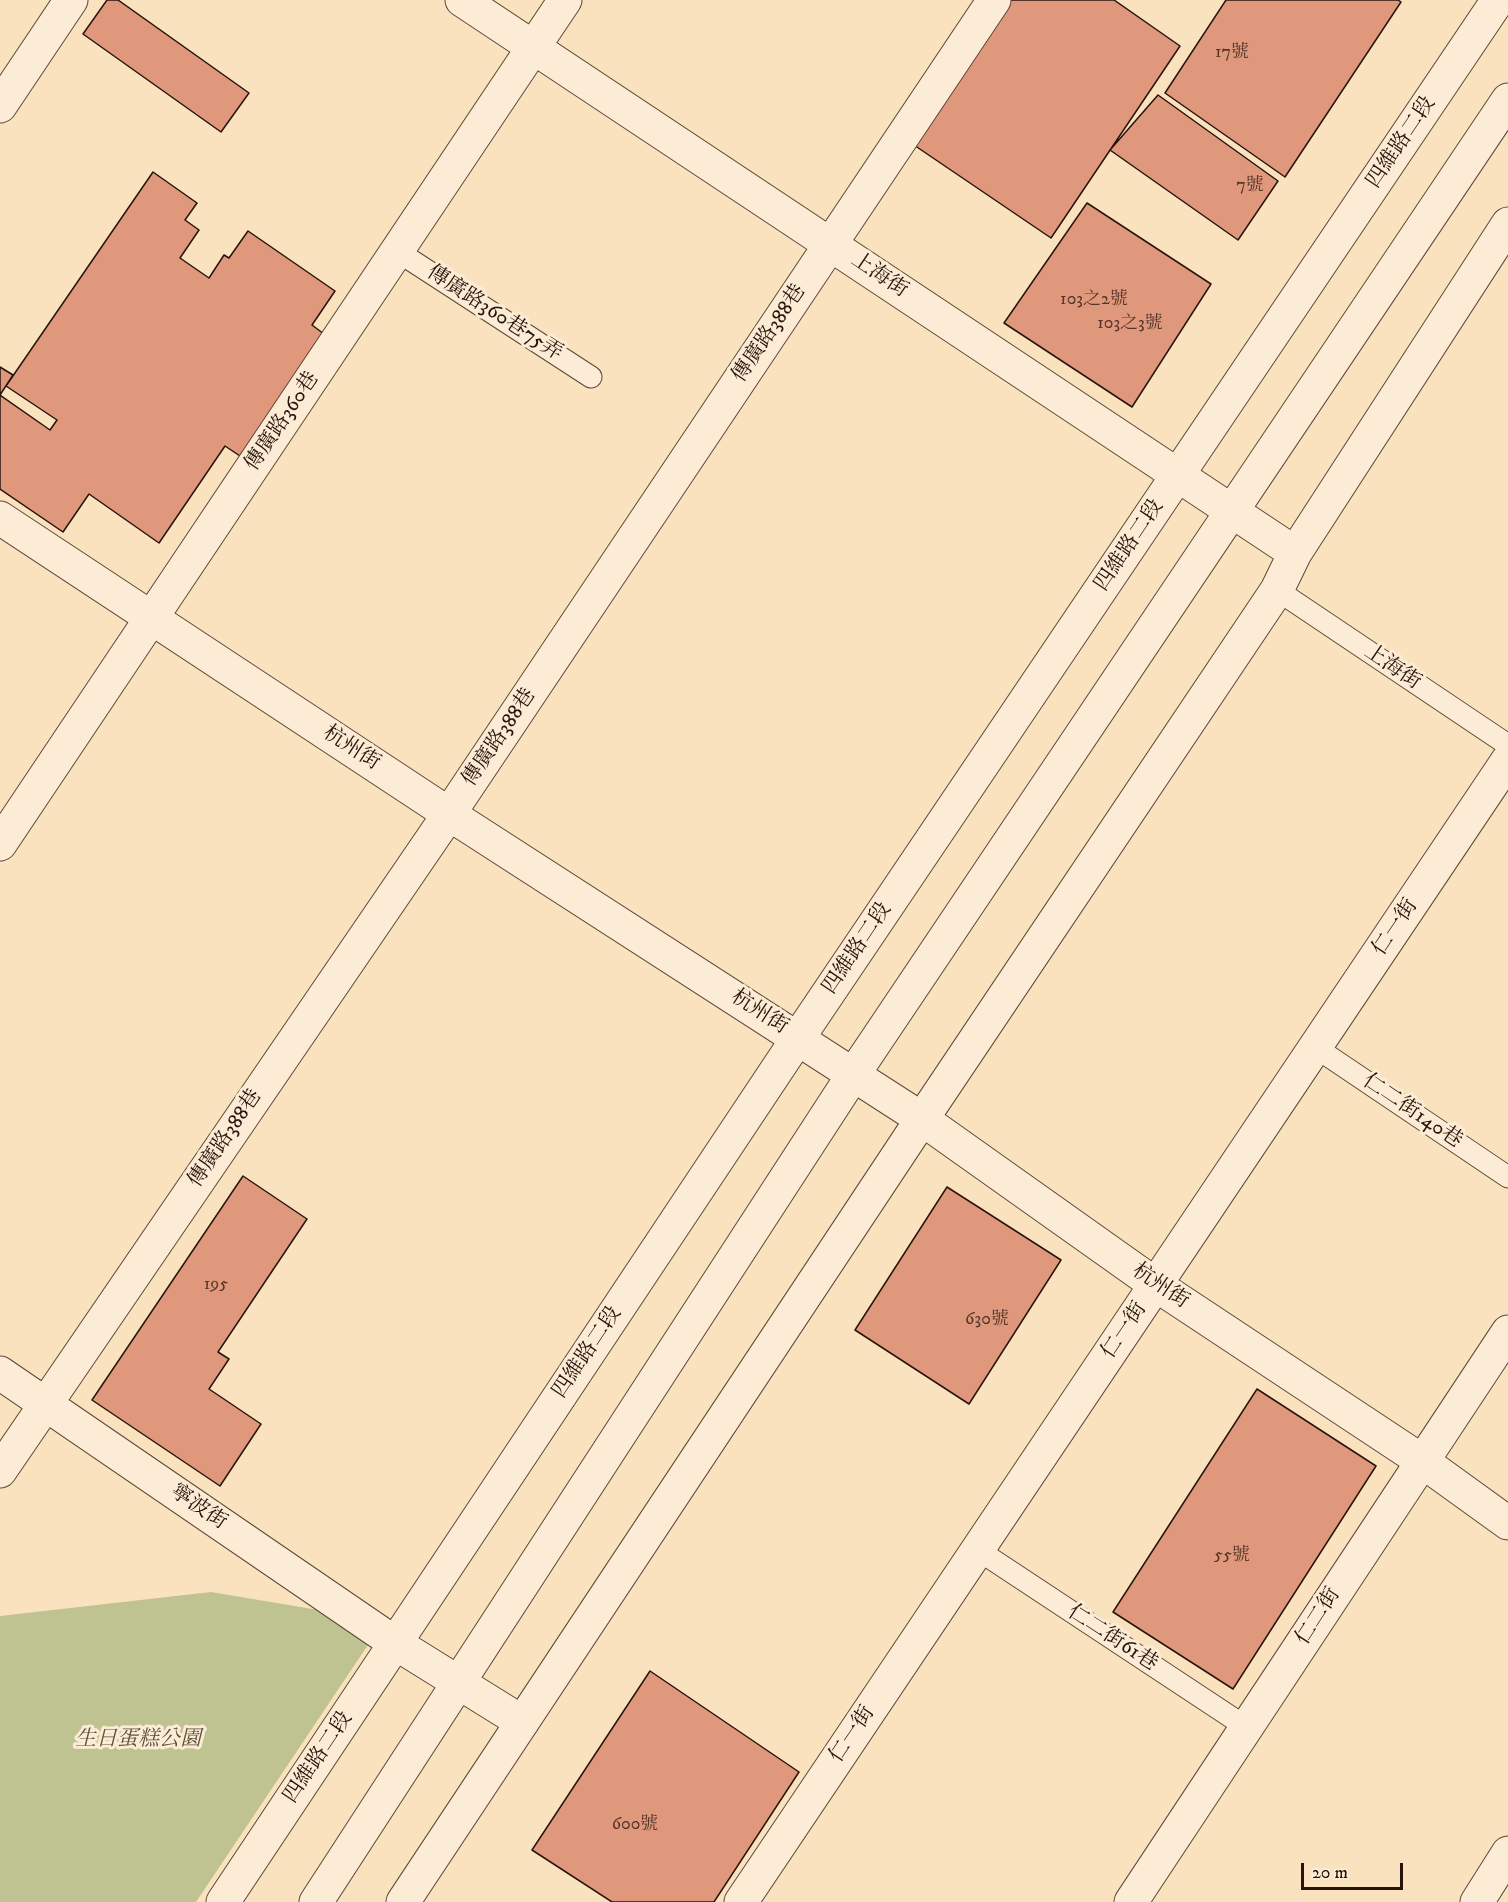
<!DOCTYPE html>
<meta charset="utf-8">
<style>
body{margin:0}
#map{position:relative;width:1508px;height:1902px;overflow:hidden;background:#fbe2be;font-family:"IM FELL DW Pica",serif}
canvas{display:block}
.scale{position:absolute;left:1301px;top:1863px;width:102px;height:27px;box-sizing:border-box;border:3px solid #27140c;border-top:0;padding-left:8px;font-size:18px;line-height:21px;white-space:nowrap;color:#27140c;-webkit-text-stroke:4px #fcecd5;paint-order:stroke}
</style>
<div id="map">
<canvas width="1508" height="1902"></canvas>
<div class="scale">20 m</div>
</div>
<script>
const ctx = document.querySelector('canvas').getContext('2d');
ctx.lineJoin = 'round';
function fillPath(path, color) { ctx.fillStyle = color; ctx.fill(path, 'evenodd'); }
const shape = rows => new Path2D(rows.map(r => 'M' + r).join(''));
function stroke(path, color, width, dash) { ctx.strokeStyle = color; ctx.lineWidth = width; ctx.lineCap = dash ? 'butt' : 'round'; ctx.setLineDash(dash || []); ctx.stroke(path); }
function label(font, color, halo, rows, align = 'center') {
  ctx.font = font + ' "IM FELL DW Pica","Noto Serif TC",serif'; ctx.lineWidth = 6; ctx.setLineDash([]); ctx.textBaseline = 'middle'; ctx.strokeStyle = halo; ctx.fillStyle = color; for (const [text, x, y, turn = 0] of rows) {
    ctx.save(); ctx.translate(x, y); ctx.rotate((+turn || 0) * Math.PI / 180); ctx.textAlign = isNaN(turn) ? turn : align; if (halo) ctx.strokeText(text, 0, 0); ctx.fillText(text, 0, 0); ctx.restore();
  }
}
fillPath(shape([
 [211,1592,384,1621,196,1902,0,1902,0,1616]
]), '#bec391');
const building = shape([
 [107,0,118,0,249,93,221,132,83,34,107,0],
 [1005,0,1114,0,1180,46,1051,238,908,141,1005,0],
 [1226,0,1398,0,1401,2,1285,177,1165,93,1226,0],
 [1158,95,1278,181,1238,240,1110,150,1158,95],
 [153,172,197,203,185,220,199,230,180,258,209,278,224,255,229,258,248,231,335,291,312,325,324,334,240,456,225,446,159,543,89,494,63,532,0,489,0,395,50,430,57,420,6,386,153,172],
 [1087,203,1211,284,1132,407,1004,323,1087,203],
 [0,367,13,375,0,395,0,367],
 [243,1176,307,1219,218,1352,229,1359,209,1389,261,1424,220,1486,92,1400,243,1176],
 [947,1187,1061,1260,969,1404,855,1330,947,1187],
 [1257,1389,1376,1466,1233,1689,1113,1612,1257,1389],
 [650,1671,799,1772,714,1902,612,1902,532,1850,650,1671]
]);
fillPath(building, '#e0987d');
stroke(building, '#27140c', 1.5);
const service = shape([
 [397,251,591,377],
 [1277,590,1508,745],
 [1315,1047,1508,1177],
 [978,1550,1246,1727]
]);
const minor = shape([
 [462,0,1295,553],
 [0,106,71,0],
 [0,518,449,814,922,1119,1156,1285,1422,1461,1508,1523],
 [0,844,565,0],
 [0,1373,395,1643],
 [0,1471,449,814,994,0],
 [223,1902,798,1038,1498,0],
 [403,1902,922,1119,1277,590,1295,553,1508,224],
 [741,1902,1508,760],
 [1131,1902,1508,1332],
 [1477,1902,1508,1853]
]);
const tertiary = shape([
 [395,1643,522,1722],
 [316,1902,853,1075,1508,100]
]);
stroke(service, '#5c4838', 23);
stroke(minor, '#5c4838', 35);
stroke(tertiary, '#5c4838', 35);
stroke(service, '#fcecd5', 21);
stroke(minor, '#fcecd5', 33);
stroke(tertiary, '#fcecd5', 33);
label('18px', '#553528', null, [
 ["17號",1232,53],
 ["7號",1250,186],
 ["103之2號",1094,300],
 ["103之3號",1130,324],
 ["195",216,1285],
 ["630號",987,1320],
 ["55號",1232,1556],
 ["600號",635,1825]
]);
label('21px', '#27140c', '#fcecd5', [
 ["四維路二段",1402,143,-56],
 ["上海街",879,276,34],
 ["傳廣路360巷75弄",494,314,33],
 ["傳廣路388巷",770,334,-56],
 ["傳廣路360巷",283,422,-56],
 ["四維路二段",1130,546,-56],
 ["上海街",1392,668,34],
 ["傳廣路388巷",500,738,-56],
 ["杭州街",351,749,33],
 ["仁一街",1396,928,-56],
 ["四維路二段",858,949,-56],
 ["杭州街",759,1013,33],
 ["仁二街140巷",1412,1112,34],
 ["傳廣路388巷",226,1139,-56],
 ["杭州街",1160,1287,34],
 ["仁一街",1125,1331,-56],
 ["四維路二段",588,1353,-56],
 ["寧波街",198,1508,34],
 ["仁二街",1319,1617,-57],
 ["仁二街61巷",1112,1639,33],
 ["仁一街",853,1735,-56],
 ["四維路二段",319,1758,-56]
]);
label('italic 21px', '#5c513b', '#fcecd5', [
 ["生日蛋糕公園",138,1741]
]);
</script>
